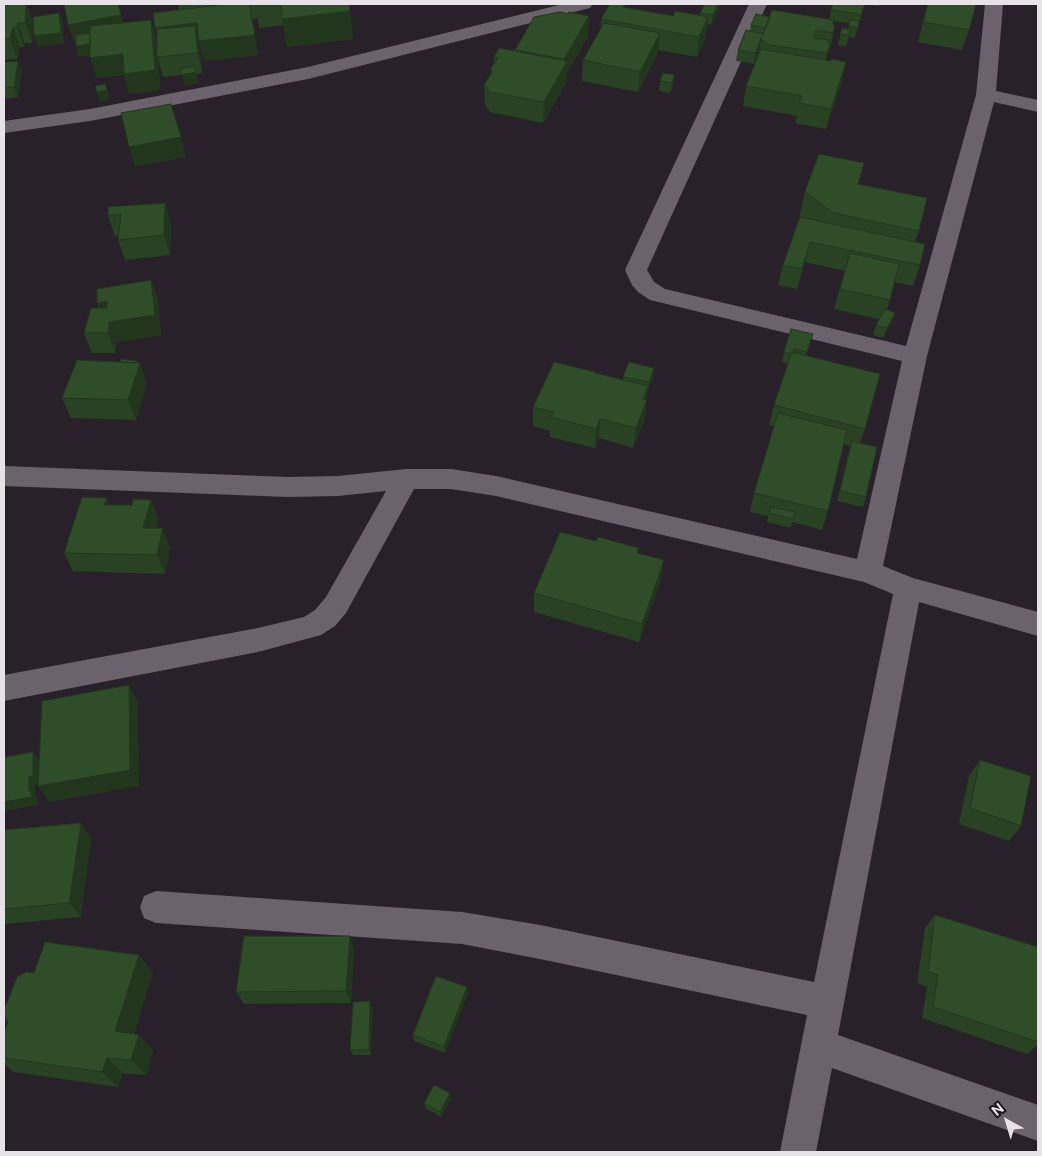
<!DOCTYPE html>
<style>
body{margin:0}
#map{position:relative;width:1042px;height:1156px;overflow:hidden;background:#292129;font-family:"Public Sans",sans-serif}
canvas{display:block}
.frame{position:absolute;inset:0;border:5px solid #e7e2e7;pointer-events:none}
.north{position:absolute;left:982px;top:1096px;width:50px;height:50px;-webkit-text-stroke:4px #1f171f;paint-order:stroke;rotate:321deg;font-size:14px;font-weight:700;line-height:20px;text-align:center;color:#e7e2e7}
.north::after{content:'';display:block;margin:auto;width:18px;height:22px;background:#e7e2e7;clip-path:polygon(50% 0,100% 100%,50% 72%,0 100%)}
</style>
<div id="map">
<canvas width="1042" height="1156"></canvas>
<div class="frame"></div>
<div class="north">N</div>
</div>
<script>
const ctx = document.querySelector('canvas').getContext('2d');
ctx.lineJoin = 'round';
const shape = rows => new Path2D(rows.map(r => 'M' + r).join(''));
function fillPath(path, color) { ctx.fillStyle = color; ctx.fill(path, 'evenodd'); }
function stroke(path, color, width, dash) { ctx.strokeStyle = color; ctx.lineWidth = width; ctx.lineCap = dash ? 'butt' : 'round'; ctx.setLineDash(dash || []); ctx.stroke(path); }
fillPath(shape([
 [563,4,593,4,590,8,308,79,90,121,4,133,4,121,90,109,308,67,563,4],
 [749,4,767,4,647,270,654,282,665,289,906,346,976,95,985,4,1003,4,996,91,1038,100,1038,112,994,102,927,356,883,566,913,578,1038,612,1038,636,919,602,838,1035,1038,1105,1038,1141,832,1068,816,1152,780,1152,807,1015,540,959,462,944,156,923,144,918,140,907,144,896,156,891,462,912,540,925,814,982,893,594,864,582,496,496,451,489,414,489,346,613,335,626,321,635,258,652,4,701,4,675,258,628,304,617,315,610,326,597,386,491,338,496,288,497,4,486,4,466,288,477,338,476,406,469,451,469,496,476,857,559,902,361,650,300,638,292,632,285,625,270,749,4]
]), '#6c626c');
fillPath(shape([
 [4,4,33,22,32,43,25,43,24,47,20,47,17,59,4,60],
 [178,4,210,4,210,6,213,6,212,4,349,4,353,39,287,47,283,25,259,28,257,18,252,19,258,55,204,61,199,43,202,73,196,74,198,83,184,85,182,75,163,77,158,59,160,90,129,94,124,75,96,78,90,55,79,56,76,44,75,44,68,25,123,23,157,40,157,37,155,28,179,10],
 [610,4,626,4,625,7,673,16,700,15,705,4,721,4,711,25,707,24,706,37,697,57,658,50,658,53,638,92,582,81,583,60,601,29,601,19],
 [833,4,880,4,879,6,865,4,858,25,855,38,849,37,846,46,838,45,842,28,848,29,849,23,834,21,833,24,835,25,831,45,828,53,826,60,842,82,826,129,795,123,797,116,743,106,746,86,759,52,760,46,754,64,736,61,738,50,750,31,751,25,770,17,829,19],
 [928,4,969,30,962,50,918,42],
 [568,14,589,16,588,36,567,73,567,81,543,123,490,112,485,105,484,85,491,74,491,68,494,64,494,57,515,51,515,50],
 [4,62,22,71,18,97,4,99],
 [674,75,673,86,670,93,659,91,660,81],
 [864,163,859,184,919,231,915,242,920,265,913,286,894,282,887,310,895,313,891,323,883,338,873,335,876,325,879,319,834,309,845,271,805,262,797,289,778,285,783,265,799,218,805,191],
 [108,207,171,224,170,255,125,260,118,240,118,235,115,236,108,216],
 [151,280,158,300,161,335,116,342,115,353,92,353,84,333,99,308,97,303],
 [813,334,806,355,865,429,860,443,866,497,863,507,837,501,850,446,844,444,828,511,822,530,792,522,791,528,767,522,768,516,750,512,754,493,774,426,769,425,774,405,788,364,782,362,784,352],
 [137,361,147,383,136,420,71,418,62,398],
 [654,368,653,378,647,392,645,419,633,448,599,438,595,448,550,437,550,431,533,426,533,407,595,373,623,380,623,377],
 [110,505,159,519,156,528,170,547,165,574,73,571,64,553],
 [596,541,639,548,638,553,661,579,639,642,534,612,534,593],
 [980,760,1021,826,1009,841,959,824,969,776],
 [81,823,91,838,81,917,4,924,4,830],
 [935,915,1038,947,1038,1045,1027,1054,922,1018,927,987,917,983,925,928],
 [354,949,351,1003,244,1004,236,992],
 [139,955,153,973,134,1034,153,1050,146,1075,123,1073,118,1087,14,1072,4,1064,4,1033,8,1022,34,973],
 [468,993,445,1053,414,1041,413,1035],
 [370,1001,372,1008,371,1055,353,1055,350,1050],
 [451,1098,441,1117,426,1108,424,1103]
]), '#294224');
fillPath(shape([
 [26,4,27,4,33,22,32,43,25,23],
 [118,4,127,35,93,55,79,56,76,46,90,42,75,44,68,25],
 [249,4,258,55,204,61,199,43,202,73,198,53,160,48,155,28],
 [718,4,721,4,711,25,713,15],
 [865,4,859,25,861,15],
 [350,11,353,39,287,47,282,19],
 [59,13,63,23,64,43,38,47,34,36],
 [589,16,588,36,567,73,567,81,543,123,544,102,564,67,564,59],
 [708,17,706,37,697,57,699,37],
 [151,20,157,40,160,90,129,94,124,75,96,78,90,58],
 [18,23,25,43,24,47,17,27],
 [835,25,831,45,828,53],
 [13,27,20,47,17,59,10,39],
 [660,33,658,53,638,92,640,72],
 [763,34,760,46,754,64,755,53],
 [830,43,826,63,822,73,827,53],
 [18,61,22,71,18,97,14,87],
 [846,62,842,82,826,129,831,109],
 [196,72,198,83,184,85,182,75],
 [674,75,673,86,670,93,672,83],
 [107,90,110,100,100,102,97,92],
 [181,137,186,157,135,167,129,147],
 [165,203,171,224,170,255,164,235],
 [810,242,805,262,797,289,802,269],
 [151,280,158,300,161,335,116,342,115,353,108,333,109,322],
 [107,301,114,321,104,323,97,303],
 [895,313,891,323,883,338,887,328],
 [137,361,139,366,140,363,147,383,136,420,128,400,134,369],
 [654,368,653,378,647,392,649,382],
 [648,386,645,419,633,448,636,428,643,399],
 [600,419,599,438,595,448,596,429],
 [107,498,115,517,104,505],
 [151,500,159,519,151,546,143,528],
 [163,528,170,547,165,574,157,555],
 [664,560,661,579,639,642,642,624],
 [129,685,138,702,139,786,49,802,38,786],
 [33,752,39,760,39,784,35,785,35,795,37,798,38,805,4,811,4,802,29,777],
 [81,823,91,838,81,917,69,903],
 [350,936,354,949,351,1003,346,991],
 [139,955,153,973,130,1047,115,1031],
 [467,987,468,993,445,1053,444,1047],
 [370,1001,372,1008,371,1055,369,1050],
 [139,1035,153,1050,146,1075,131,1060],
 [107,1058,123,1073,118,1087,102,1072],
 [450,1093,451,1098,441,1117,440,1112]
]), '#22361d');
const building = shape([
 [4,4,26,4,25,23,18,23,17,27,13,27,10,39,4,39,4,4],
 [64,4,118,4,121,15,68,25,64,4],
 [227,4,249,4,255,35,199,41,197,23,155,28,153,13,227,4],
 [281,4,349,4,350,11,282,19,281,4],
 [610,4,625,4,623,7,673,16,675,11,708,17,699,37,601,19,610,4],
 [705,4,718,4,713,15,700,13,705,4],
 [833,4,865,4,861,15,831,9,833,4],
 [928,4,976,4,969,30,923,22,928,4],
 [772,10,834,20,832,24,835,25,833,33,816,30,813,38,828,40,828,43,830,43,827,53,769,45,761,39,772,10],
 [560,12,568,14,569,12,589,16,564,59,515,50,534,17,560,12],
 [59,13,61,33,34,36,33,17,59,13],
 [756,14,770,17,766,28,751,25,756,14],
 [151,20,155,70,124,74,123,54,90,58,90,26,151,20],
 [850,20,859,21,858,28,849,26,850,20],
 [604,23,660,33,640,72,583,60,604,23],
 [195,26,198,53,157,57,157,29,195,26],
 [842,28,850,30,849,35,840,34,842,28],
 [746,30,763,34,755,53,738,50,746,30],
 [90,33,90,44,76,46,76,35,90,33],
 [499,48,567,61,544,102,490,92,484,85,492,72,491,68,498,58,494,57,499,48],
 [761,49,831,61,831,59,846,62,831,109,799,103,802,96,746,86,761,49],
 [18,61,14,87,4,88,4,62,18,61],
 [194,66,196,72,182,75,180,69,194,66],
 [663,73,674,75,672,83,660,81,663,73],
 [105,84,107,90,97,92,95,86,105,84],
 [171,104,181,137,129,147,121,113,171,104],
 [819,154,864,163,858,184,927,198,919,231,833,213,805,191,819,154],
 [165,203,164,235,118,240,121,214,108,216,108,207,165,203],
 [800,217,925,244,920,265,810,242,802,269,783,265,800,217],
 [850,253,899,264,890,300,840,289,850,253],
 [151,280,155,315,109,322,108,333,84,333,91,308,107,308,107,301,97,303,97,289,151,280],
 [885,309,895,313,887,328,876,325,885,309],
 [791,329,813,334,807,352,794,349,792,354,784,352,791,329],
 [792,352,880,374,865,429,774,405,792,352],
 [121,359,137,361,137,363,119,362,121,359],
 [77,360,140,363,128,400,62,398,77,360],
 [554,362,595,372,595,373,648,386,643,399,647,400,636,428,600,419,596,429,551,417,554,412,533,407,554,362],
 [629,362,654,368,649,382,623,377,629,362],
 [778,413,847,430,828,511,754,493,778,413],
 [852,441,877,447,866,497,840,491,852,441],
 [82,497,107,498,104,505,132,505,133,499,151,500,143,528,163,528,157,555,64,553,82,497],
 [771,507,795,512,793,519,769,513,771,507],
 [560,532,596,541,598,537,639,548,637,553,664,560,642,624,534,593,560,532],
 [129,685,130,770,38,786,42,701,129,685],
 [33,752,33,776,29,777,29,791,31,790,32,797,4,802,4,757,33,752],
 [980,760,1031,776,1021,826,970,808,980,760],
 [81,823,69,903,4,909,4,830,81,823],
 [935,915,1038,947,1038,1042,933,1007,938,975,928,971,935,915],
 [244,936,350,936,346,991,236,992,244,936],
 [45,942,139,955,115,1031,139,1035,131,1060,107,1058,102,1072,4,1058,4,1033,8,1022,4,1015,4,1010,17,977,26,972,34,973,45,942],
 [436,976,467,987,444,1047,413,1035,436,976],
 [370,1001,369,1050,350,1050,353,1002,370,1001],
 [434,1085,450,1093,440,1112,424,1103,434,1085]
]);
fillPath(building, '#304d2a');
stroke(building, '#22361d', 1);
</script>
